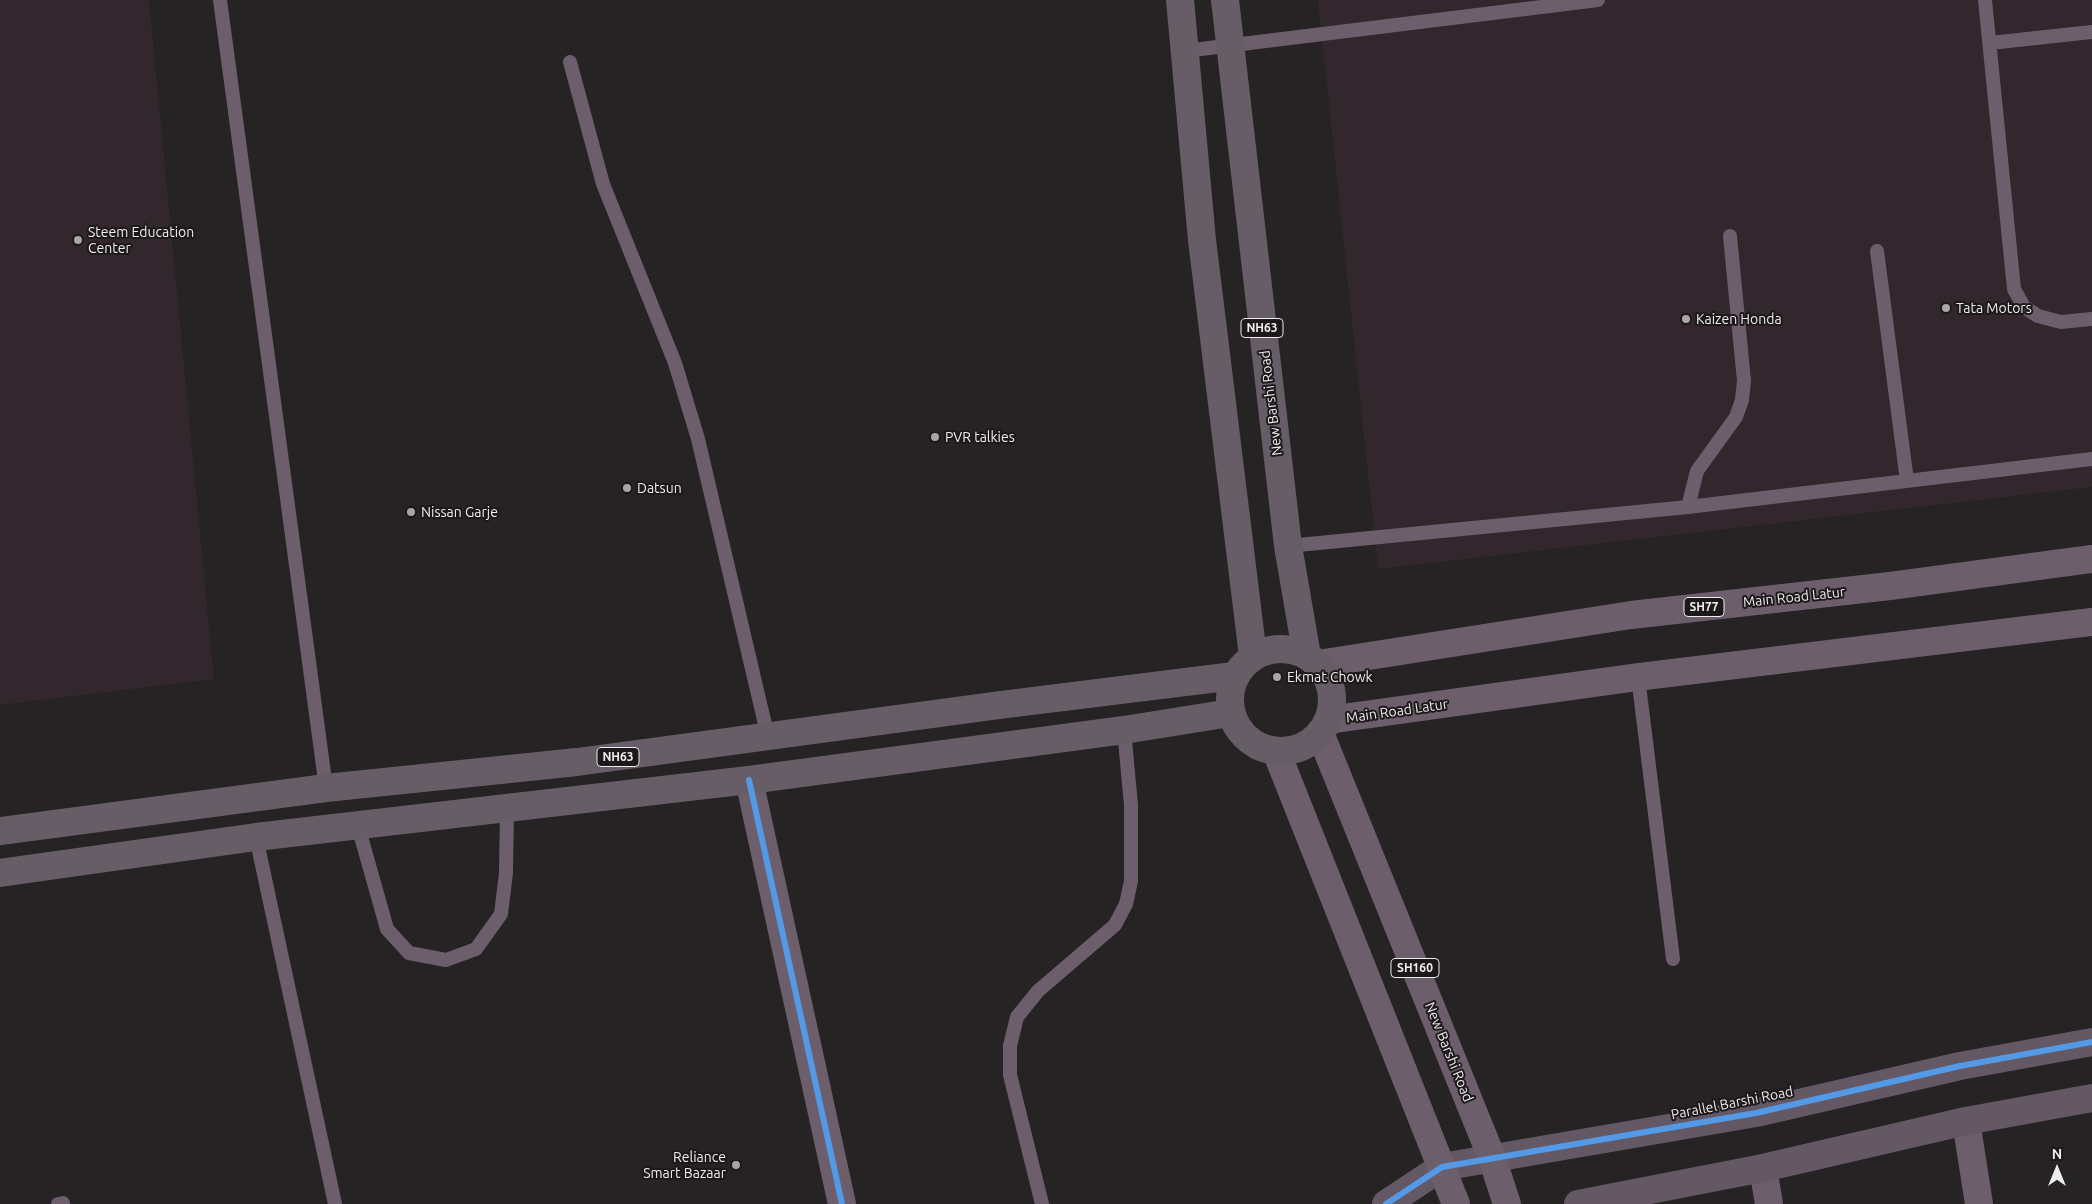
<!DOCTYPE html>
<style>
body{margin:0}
#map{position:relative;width:2092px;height:1204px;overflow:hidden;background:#252324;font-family:Ubuntu,sans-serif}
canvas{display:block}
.north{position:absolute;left:2032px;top:1144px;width:50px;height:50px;-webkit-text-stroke:4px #1d181a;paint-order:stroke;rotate:0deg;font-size:14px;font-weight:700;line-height:20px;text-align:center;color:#efecee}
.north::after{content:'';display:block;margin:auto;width:18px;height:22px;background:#efecee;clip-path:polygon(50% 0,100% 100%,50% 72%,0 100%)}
</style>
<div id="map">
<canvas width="2092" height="1204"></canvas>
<div class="north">N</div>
</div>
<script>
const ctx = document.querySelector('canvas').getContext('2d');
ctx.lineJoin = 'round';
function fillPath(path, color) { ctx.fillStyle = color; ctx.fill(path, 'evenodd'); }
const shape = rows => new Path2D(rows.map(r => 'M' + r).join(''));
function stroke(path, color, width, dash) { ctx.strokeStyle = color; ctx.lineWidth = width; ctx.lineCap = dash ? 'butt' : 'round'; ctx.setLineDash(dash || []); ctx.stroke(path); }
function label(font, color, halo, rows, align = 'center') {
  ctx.font = font + ' Ubuntu,sans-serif'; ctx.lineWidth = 4; ctx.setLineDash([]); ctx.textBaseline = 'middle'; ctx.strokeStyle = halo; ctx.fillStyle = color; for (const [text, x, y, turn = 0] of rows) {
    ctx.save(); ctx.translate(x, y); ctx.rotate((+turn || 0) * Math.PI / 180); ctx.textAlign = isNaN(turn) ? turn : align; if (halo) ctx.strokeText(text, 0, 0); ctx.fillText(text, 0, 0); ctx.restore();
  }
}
fillPath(shape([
 [0,0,149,0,214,679,0,705],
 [1318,0,2092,0,2092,487,1378,569]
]), '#31272c');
stroke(shape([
 [220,0,326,788],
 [1985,0,2014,289,2024,307,2038,316,2061,322,2092,319],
 [1990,43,2092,32],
 [1185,51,1598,0],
 [570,62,603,184,675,363,698,439,768,737],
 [1877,251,1907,481],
 [1688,507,1697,471,1736,417,1742,400,1744,381,1730,236],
 [1288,546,1688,507,2092,459],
 [1638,677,1673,959],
 [358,826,387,929,409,953,446,960,476,949,501,914,506,873,507,808],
 [256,837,335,1204],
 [58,1204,63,1203],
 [1042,1204,1010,1075,1010,1046,1017,1017,1038,991,1115,925,1126,904,1131,881,1131,805,1124,730]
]), '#6c5e6b', 14);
stroke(shape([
 [749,780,842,1204],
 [1966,1121,1979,1204],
 [1763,1168,1769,1204]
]), '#6c5e6b', 28);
stroke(shape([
 [1386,1204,1442,1167,1756,1113,1960,1066,2092,1042],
 [1578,1204,1763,1168,1966,1121,2092,1098]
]), '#635863', 28);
stroke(shape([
 [1318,664,1631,615,1890,586,2092,559],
 [1328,720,1638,677,2092,622],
 [1320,733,1492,1158,1507,1204],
 [1276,751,1456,1204]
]), '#6c5f6b', 28);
stroke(shape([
 [1180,0,1202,240,1253,656],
 [1225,0,1288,546,1307,656],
 '1230 700a51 51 0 1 1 102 0a51 51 0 1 1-102 0Z',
 [0,831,326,788,577,762,1000,705,1234,676],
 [0,873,256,837,749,780,1124,730,1230,713]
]), '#665d66', 28);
stroke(shape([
 [749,780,842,1204],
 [1386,1204,1442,1167,1756,1113,1960,1066,2092,1042]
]), '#5399e6', 6);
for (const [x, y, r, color] of [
 [78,240,5,"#a8a6a7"],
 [1946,308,5,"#a8a6a7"],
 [1686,319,5,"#a8a6a7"],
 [935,437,5,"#a8a6a7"],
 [627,488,5,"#a8a6a7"],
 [411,512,5,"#a8a6a7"],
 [1277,677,5,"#a8a6a7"],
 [736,1165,5,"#a8a6a7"]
]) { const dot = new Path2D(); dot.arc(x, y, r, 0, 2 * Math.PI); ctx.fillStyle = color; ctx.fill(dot); stroke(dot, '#1d181a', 2); }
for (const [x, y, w] of [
 [1262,328,42],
 [1704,607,40],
 [618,757,42],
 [1415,968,48]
]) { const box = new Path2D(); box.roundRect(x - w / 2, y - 9.5, w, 19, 4); ctx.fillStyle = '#1d181a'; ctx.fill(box); stroke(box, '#efecee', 1); }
label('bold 12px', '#efecee', null, [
 ["NH63",1262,328],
 ["SH77",1704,607],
 ["NH63",618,757],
 ["SH160",1415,968]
]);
label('14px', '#efecee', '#1d181a', [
 ["Steem Education",88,232],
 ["Center",88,248],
 ["Tata Motors",1956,308],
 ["Kaizen Honda",1696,319],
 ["PVR talkies",945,437],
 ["Datsun",637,488],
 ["Nissan Garje",421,512],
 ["Ekmat Chowk",1287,677],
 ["Reliance",726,1157,"right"],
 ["Smart Bazaar",726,1173,"right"]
], 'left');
label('14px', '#efecee', '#1d181a', [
 ["New Barshi Road",1271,403,-97],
 ["Main Road Latur",1794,597,-6],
 ["Main Road Latur",1397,711,-8],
 ["New Barshi Road",1449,1052,68],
 ["Parallel Barshi Road",1732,1103,-11]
]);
</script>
